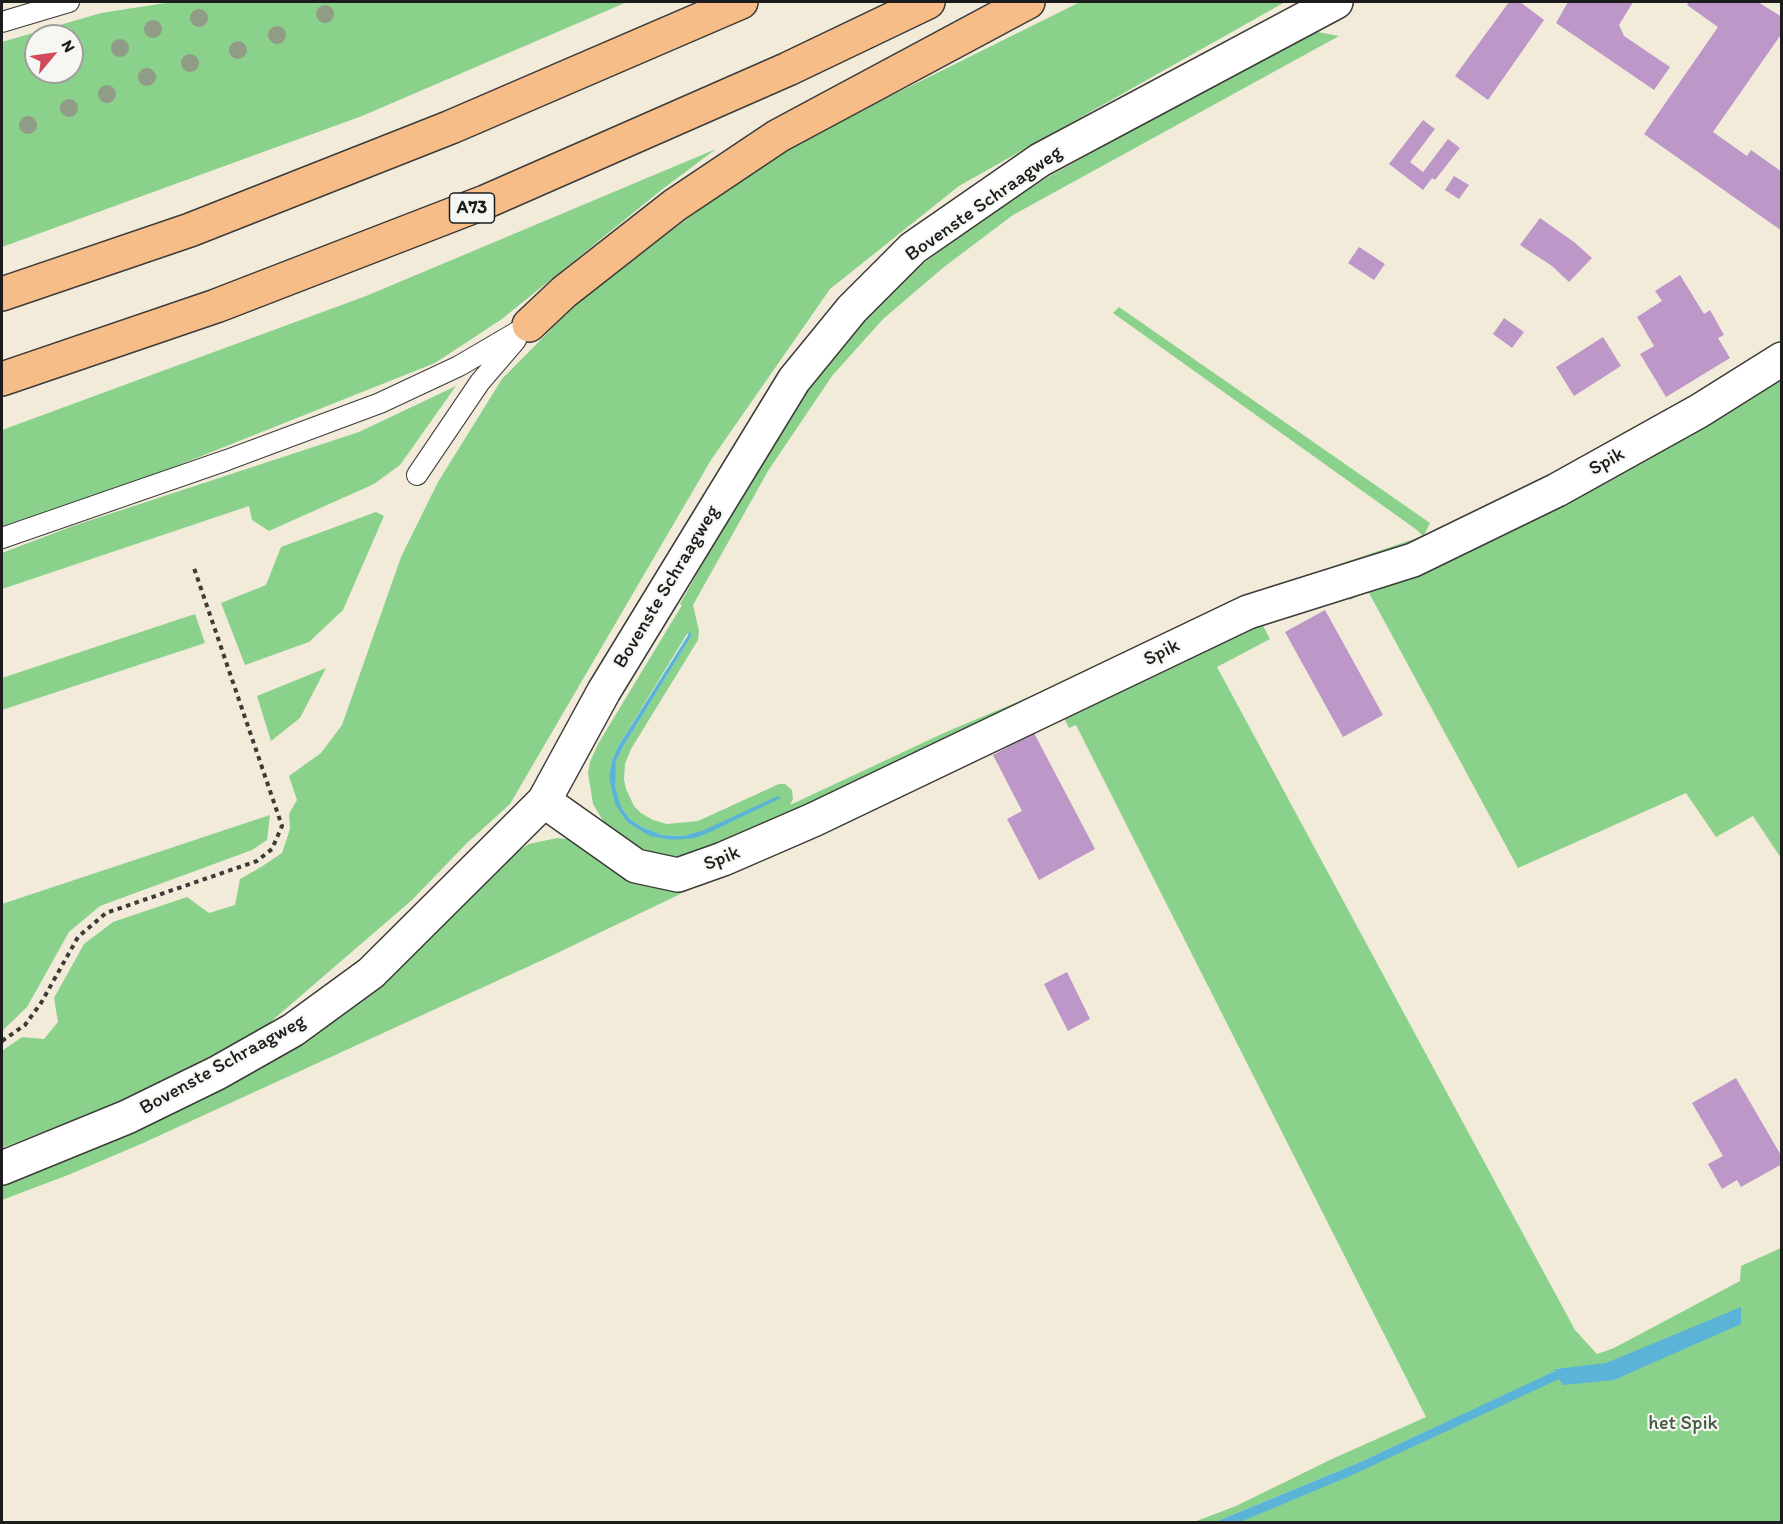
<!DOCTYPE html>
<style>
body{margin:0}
#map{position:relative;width:1783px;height:1524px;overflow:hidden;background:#f2ebda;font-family:Itim,sans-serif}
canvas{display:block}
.frame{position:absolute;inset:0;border:3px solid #1c1c1c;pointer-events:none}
.north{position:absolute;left:24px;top:24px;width:60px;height:60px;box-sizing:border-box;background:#f6f6f2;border:2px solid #9f9f9c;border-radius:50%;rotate:61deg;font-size:16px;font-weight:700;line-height:24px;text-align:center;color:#1c1c1c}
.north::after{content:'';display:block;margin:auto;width:21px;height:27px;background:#d1495b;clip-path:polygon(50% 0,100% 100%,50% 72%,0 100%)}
</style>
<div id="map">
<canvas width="1783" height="1524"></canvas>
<div class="frame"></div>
<div class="north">N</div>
</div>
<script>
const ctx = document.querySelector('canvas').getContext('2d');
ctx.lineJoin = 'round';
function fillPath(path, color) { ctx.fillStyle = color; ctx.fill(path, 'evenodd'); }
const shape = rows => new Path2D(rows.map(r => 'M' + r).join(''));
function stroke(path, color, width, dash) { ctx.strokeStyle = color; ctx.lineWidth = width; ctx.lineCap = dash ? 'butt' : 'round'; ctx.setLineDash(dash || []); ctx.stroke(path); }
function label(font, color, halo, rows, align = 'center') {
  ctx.font = font + ' Itim,sans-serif'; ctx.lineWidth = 4.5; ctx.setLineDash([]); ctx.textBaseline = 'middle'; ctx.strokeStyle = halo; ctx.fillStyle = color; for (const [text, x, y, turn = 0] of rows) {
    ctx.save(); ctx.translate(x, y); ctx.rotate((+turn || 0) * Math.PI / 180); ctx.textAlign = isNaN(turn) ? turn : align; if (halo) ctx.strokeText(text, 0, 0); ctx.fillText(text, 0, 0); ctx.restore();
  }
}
fillPath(shape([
 [172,2,627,2,362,116,2,247,2,42,101,13],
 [36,36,72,36,72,72,36,72],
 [1080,2,1285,2,959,186,830,289,711,460,510,804,466,844,412,900,267,1025,142,1094,2,1148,2,1051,22,1037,44,1039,58,1022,54,998,84,944,113,922,187,897,209,913,235,905,240,879,261,867,282,853,290,829,289,814,297,800,289,776,321,753,342,725,401,557,438,482,502,379,575,305,735,182,818,132],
 [1312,31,1339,36,1013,215,944,267,883,319,832,376,768,471,693,605,699,631,698,640,631,749,625,764,624,779,626,789,634,806,641,813,653,820,667,824,698,821,779,784,785,784,792,790,793,799,790,805,946,732,1048,689,1209,616,1337,565,1423,536,1417,530,1113,313,1119,307,1430,523,1424,535,1429,534,1420,544,696,859,659,861,611,834,593,804,588,773,590,762,598,744,679,610,682,605,680,604,748,483,782,425,825,363,877,304,917,268,999,207,1048,177],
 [687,634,692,635,623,747,616,761,614,775,615,786,621,807,630,819,642,827,662,835,683,836,704,830,672,840,627,822,609,776,612,760,619,745],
 [716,149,664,188,502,319,435,363,106,494,2,529,2,430,366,296],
 [1781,369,1781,858,1753,816,1716,837,1686,793,1518,868,1368,591,1350,600,1345,590],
 [456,386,400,465,374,484,269,531,252,520,249,506,2,589,2,553,73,526,359,432],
 [376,512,384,516,343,610,309,642,245,665,221,603,266,585,281,547],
 [195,614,205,643,2,710,2,678],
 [1259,618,1270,639,1217,667,1575,1330,1597,1354,1614,1348,1740,1281,1741,1266,1781,1248,1781,1522,1239,1522,1579,1367,1555,1369,1556,1371,1358,1463,1215,1522,1194,1522,1236,1506,1332,1459,1426,1417,1076,725,1069,728,1064,718],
 [326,668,300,718,271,741,257,696],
 [270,815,267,840,252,850,100,906,69,932,27,1007,2,1031,2,904],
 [824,825,549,957,141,1144,68,1175,2,1200,2,1185,58,1163,155,1121,506,859,529,844,557,838,577,840,638,872]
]), '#8ad18c');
fillPath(shape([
 [690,632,692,635,623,747,616,761,615,786,621,807,630,819,642,827,662,835,683,836,704,830,778,796,781,798,706,834,695,838,672,840,650,836,627,822,615,804,609,776,612,760,619,745],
 [1741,1307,1741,1324,1614,1380,1563,1385,1559,1379,1350,1476,1240,1522,1215,1522,1358,1463,1555,1371,1555,1369,1606,1363]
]), '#5bb3d8');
fillPath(shape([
 [1509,2,1520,2,1544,20,1488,100,1455,76],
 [1568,2,1633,2,1619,25,1624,36,1670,67,1654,90,1556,23],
 [1689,2,1758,2,1782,17,1782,33,1713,132,1747,156,1751,150,1782,172,1782,231,1644,134,1718,27,1687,5],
 [1423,120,1435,129,1410,162,1423,172,1448,139,1460,148,1435,180,1432,178,1423,190,1389,164],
 [1454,176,1469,185,1459,199,1445,190],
 [1540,218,1574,242,1592,258,1569,282,1552,266,1520,245],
 [1359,247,1385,264,1374,280,1348,263],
 [1680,275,1704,314,1710,310,1724,335,1718,338,1730,358,1666,397,1640,354,1654,346,1637,317,1662,301,1655,291],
 [1504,318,1524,332,1512,348,1493,334],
 [1603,337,1621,366,1574,396,1556,367],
 [1325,610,1383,715,1343,737,1285,632],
 [1034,733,1095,849,1039,880,1007,819,1022,811,993,755],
 [1067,972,1090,1019,1068,1031,1044,984],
 [1736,1078,1782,1157,1782,1164,1741,1187,1737,1180,1722,1189,1708,1164,1723,1156,1692,1103]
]), '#bd97c7');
const service = shape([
 [2,22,69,2],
 [417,475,480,382,516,340],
 [2,538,227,460,380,403,459,366,529,325]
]);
const minor = shape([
 [544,801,636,866,678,875,723,859,813,820,1248,612,1413,560,1557,490,1699,411,1782,359],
 [2,1168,127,1117,217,1073,293,1030,371,973,544,801,604,691,794,380,852,309,913,248,1040,160,1336,2]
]);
const motorway = shape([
 [2,294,190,230,451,127,741,2],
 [529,325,564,292,675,205,778,136,1028,2],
 [2,379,216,306,485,202,788,69,928,2]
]);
stroke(service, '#3c3b38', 22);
stroke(minor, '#3c3b38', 36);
stroke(motorway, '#3c3b38', 36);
stroke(shape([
 [2,1041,25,1025,41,1003,78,937,106,913,257,861,272,849,282,826,194,568]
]), '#3c3b38', 4, [4.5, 4.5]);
stroke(service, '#fff', 20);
stroke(minor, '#fff', 33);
stroke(motorway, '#f7bd88', 33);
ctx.fillStyle = '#919c87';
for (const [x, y] of [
 [325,14],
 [199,18],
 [153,29],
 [277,35],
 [120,48],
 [238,50],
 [190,63],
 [147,77],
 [107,94],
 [69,108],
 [28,125]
]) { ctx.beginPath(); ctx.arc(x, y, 9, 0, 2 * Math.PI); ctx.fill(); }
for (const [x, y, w] of [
 [472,208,45]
]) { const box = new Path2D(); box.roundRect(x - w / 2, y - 15, w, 30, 4.5); ctx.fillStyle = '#f6f6f2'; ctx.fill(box); stroke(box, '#1c1c1c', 1.5); }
label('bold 18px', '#1c1c1c', null, [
 ["A73",472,208]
]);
label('20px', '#1c1c1c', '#f6f6f2', [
 ["Bovenste Schraagweg",984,204,-35],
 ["Spik",1607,462,-29],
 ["Bovenste Schraagweg",667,587,-59],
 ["Spik",1162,653,-26],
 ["Spik",722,859,-22],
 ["Bovenste Schraagweg",223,1065,-29]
]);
label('20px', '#425b43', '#f6f6f2', [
 ["het Spik",1683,1424]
]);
</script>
